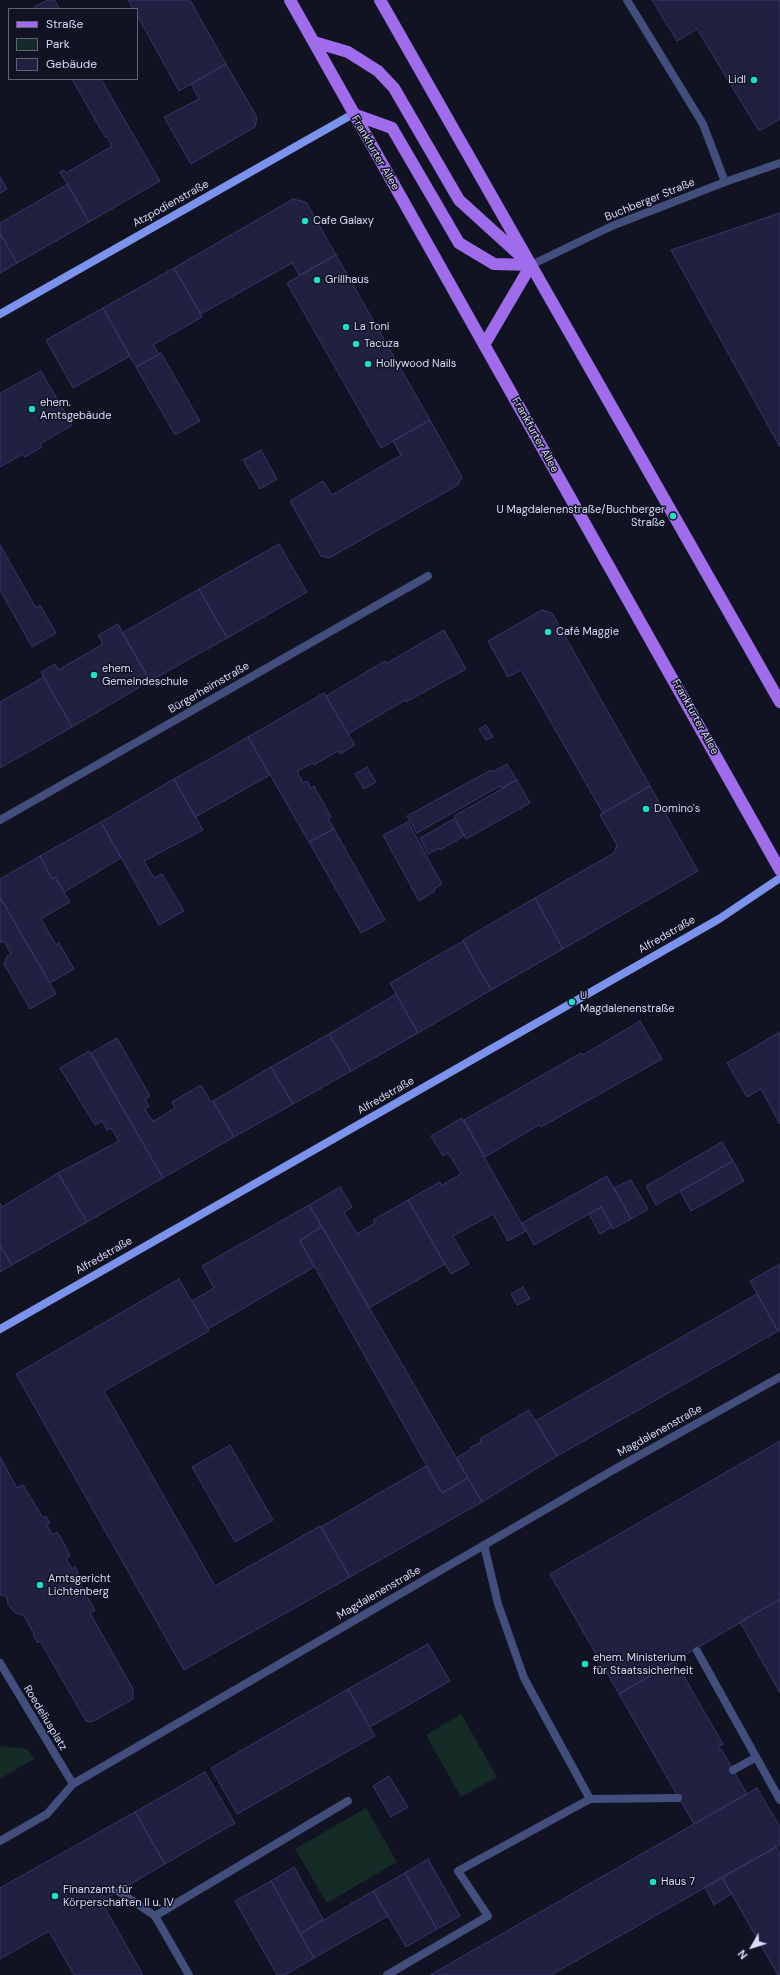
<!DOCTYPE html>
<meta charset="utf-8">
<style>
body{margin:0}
#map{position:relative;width:780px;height:1975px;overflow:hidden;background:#111222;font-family:"DM Sans",sans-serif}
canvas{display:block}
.legend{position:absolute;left:8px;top:8px;width:130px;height:72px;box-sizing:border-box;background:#111222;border:1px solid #616378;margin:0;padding:5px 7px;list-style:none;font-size:12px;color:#d8dcfa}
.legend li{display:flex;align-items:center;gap:8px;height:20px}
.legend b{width:20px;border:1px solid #616378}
.north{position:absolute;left:732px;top:1927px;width:40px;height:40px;-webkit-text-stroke:3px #111222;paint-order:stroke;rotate:231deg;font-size:11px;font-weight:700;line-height:16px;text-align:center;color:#d8dcfa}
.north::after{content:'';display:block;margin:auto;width:14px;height:18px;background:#d8dcfa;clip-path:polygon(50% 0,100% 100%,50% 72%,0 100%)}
</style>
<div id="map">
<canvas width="780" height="1975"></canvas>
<ul class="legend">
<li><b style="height:5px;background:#9f6dec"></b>Straße</li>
<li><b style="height:11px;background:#152c26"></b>Park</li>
<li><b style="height:11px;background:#202141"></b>Gebäude</li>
</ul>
<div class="north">N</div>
</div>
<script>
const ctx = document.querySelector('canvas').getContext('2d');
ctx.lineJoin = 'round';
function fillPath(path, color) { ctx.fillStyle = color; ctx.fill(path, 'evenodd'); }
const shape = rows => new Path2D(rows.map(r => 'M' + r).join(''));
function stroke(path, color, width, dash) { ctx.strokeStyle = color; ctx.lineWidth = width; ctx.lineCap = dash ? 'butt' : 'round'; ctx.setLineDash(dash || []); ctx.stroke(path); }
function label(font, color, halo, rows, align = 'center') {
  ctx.font = font + ' "DM Sans",sans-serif'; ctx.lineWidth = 3; ctx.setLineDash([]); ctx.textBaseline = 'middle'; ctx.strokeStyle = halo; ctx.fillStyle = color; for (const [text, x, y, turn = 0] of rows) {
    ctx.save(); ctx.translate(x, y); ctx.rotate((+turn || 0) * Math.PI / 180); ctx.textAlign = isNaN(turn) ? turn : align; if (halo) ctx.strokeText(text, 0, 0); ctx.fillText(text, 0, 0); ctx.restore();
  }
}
fillPath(shape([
 [461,1714,497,1777,461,1797,426,1735],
 [0,1746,27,1749,34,1759,0,1779],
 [366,1808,397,1862,327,1903,295,1849]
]), '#152c26');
const building = shape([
 [48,0,55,0,59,9,35,9,34,7,48,0],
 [128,0,190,0,226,64,179,91,137,15,137,9,133,9,128,0],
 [652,0,780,0,780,119,759,131,697,29,677,41,652,0],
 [226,64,257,117,255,127,191,164,164,117,199,99,191,84,226,64],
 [72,79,101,79,160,181,89,222,60,172,64,170,66,173,112,146,107,137,105,137,72,79],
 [0,177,7,189,0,193,0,177],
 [68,184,89,222,17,263,0,233,0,223,68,184],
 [293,199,306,202,336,255,299,275,292,263,201,314,174,268,293,199],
 [780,213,780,447,671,250,780,213],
 [0,233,17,263,0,273,0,233],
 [336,255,430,420,381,448,287,283,336,255],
 [174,268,202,317,153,345,159,354,136,367,103,308,174,268],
 [103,308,130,356,73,388,46,340,103,308],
 [161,353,200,421,175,435,136,367,161,353],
 [41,371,72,425,40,444,42,447,25,457,23,454,0,467,0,393,41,371],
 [430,420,462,477,458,485,329,558,321,556,290,501,323,481,332,495,401,455,393,441,430,420],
 [261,450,277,479,260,489,243,460,261,450],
 [279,544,307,592,227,638,199,589,279,544],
 [0,545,36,608,40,605,56,633,32,647,0,590,0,545],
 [199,589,227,638,150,681,122,633,199,589],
 [542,610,552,613,650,786,603,813,521,670,508,677,488,641,542,610],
 [118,624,150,681,72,727,41,672,55,664,58,670,103,644,98,635,118,624],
 [444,630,466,669,406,702,405,700,348,734,326,696,385,661,387,663,444,630],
 [44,677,72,727,0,768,0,702,44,677],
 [324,693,355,745,340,754,338,751,314,765,313,763,297,771,303,783,307,781,311,788,314,786,331,817,328,819,334,829,309,842,248,737,324,693],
 [486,725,493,737,486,740,479,729,486,725],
 [248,737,270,775,195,817,174,779,248,737],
 [507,764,517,780,502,788,500,786,417,833,407,816,491,770,492,772,507,764],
 [367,767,376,782,364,789,355,774,367,767],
 [174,779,203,830,144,861,154,878,162,874,184,911,159,925,101,822,174,779],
 [517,780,530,803,466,839,454,816,517,780],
 [650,786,698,871,563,949,535,898,614,853,617,845,600,815,650,786],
 [454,819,464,836,440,850,439,848,428,854,420,838,454,819],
 [101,822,121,858,64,892,55,877,52,879,40,856,101,822],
 [408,822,442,884,434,889,435,891,419,901,383,835,408,822],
 [334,829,385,920,361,933,309,842,334,829],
 [40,856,52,879,55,877,70,902,41,919,56,945,59,943,74,969,50,983,0,897,0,879,40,856],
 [0,897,56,994,30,1009,4,964,7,956,11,954,4,941,0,943,0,897],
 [535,898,563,949,491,990,463,940,535,898],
 [463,941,491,990,418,1033,390,983,463,941],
 [396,994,418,1033,351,1071,329,1034,396,994],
 [640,1021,662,1059,541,1127,539,1125,485,1157,464,1120,581,1053,583,1055,640,1021],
 [780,1032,780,1124,761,1089,747,1097,727,1063,780,1032],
 [329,1034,351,1071,293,1104,271,1067,329,1034],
 [117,1038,150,1096,145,1099,149,1106,145,1109,150,1118,154,1121,175,1108,172,1102,201,1085,211,1102,213,1101,234,1137,163,1178,91,1053,117,1038],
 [89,1051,163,1178,87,1222,58,1173,119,1141,111,1128,107,1130,102,1121,95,1125,60,1068,89,1051],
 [271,1067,293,1104,234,1137,213,1101,271,1067],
 [462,1118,526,1231,508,1241,493,1214,453,1236,469,1264,451,1274,408,1200,440,1182,442,1185,461,1174,448,1153,443,1156,431,1136,462,1118],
 [722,1142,733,1161,656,1205,646,1186,722,1142],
 [733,1161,744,1181,691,1211,680,1191,733,1161],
 [58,1173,87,1222,12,1265,0,1245,0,1203,2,1207,58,1173],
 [607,1176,631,1219,613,1229,601,1207,534,1245,522,1223,607,1176],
 [631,1180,648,1209,631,1219,614,1188,631,1180],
 [340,1187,352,1207,344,1212,357,1234,375,1223,373,1220,408,1200,445,1264,369,1308,309,1205,340,1187],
 [309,1205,322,1226,300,1241,314,1267,208,1329,192,1301,214,1288,202,1266,309,1205],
 [601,1207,612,1227,600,1234,589,1214,601,1207],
 [322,1226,468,1478,442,1493,300,1241,322,1226],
 [0,1245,12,1265,0,1272,0,1245],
 [780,1264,780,1330,778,1331,750,1281,780,1264],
 [179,1279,209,1331,104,1391,215,1586,320,1526,350,1577,184,1670,16,1374,179,1279],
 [523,1287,530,1299,517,1305,511,1294,523,1287],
 [757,1294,778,1331,557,1456,535,1421,757,1294],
 [529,1410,557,1456,482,1502,456,1458,470,1450,470,1448,481,1442,480,1439,529,1410],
 [780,1441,780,1599,619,1694,550,1574,780,1441],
 [230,1445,273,1520,235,1542,192,1467,230,1445],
 [0,1457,17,1488,23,1485,43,1518,46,1516,50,1523,47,1525,52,1535,57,1532,61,1538,70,1556,66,1559,72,1569,75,1567,78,1573,75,1575,95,1610,90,1613,133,1689,133,1699,92,1722,86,1721,40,1641,38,1643,33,1635,34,1634,23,1614,21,1615,14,1612,7,1603,8,1601,5,1595,0,1595,0,1457],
 [426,1466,442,1493,468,1478,482,1502,350,1577,321,1527,426,1466],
 [780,1599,780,1693,740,1622,780,1599],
 [428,1644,450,1681,370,1727,348,1689,428,1644],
 [675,1661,723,1744,718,1747,720,1750,721,1749,747,1794,694,1824,619,1694,675,1661],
 [348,1689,375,1736,237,1814,211,1768,348,1689],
 [205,1772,235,1823,165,1864,135,1812,205,1772],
 [389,1776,408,1807,391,1817,373,1786,389,1776],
 [757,1788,780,1827,780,1845,551,1975,430,1975,757,1788],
 [135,1812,165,1864,101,1901,143,1975,74,1975,49,1931,0,1959,0,1888,135,1812],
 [776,1847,780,1853,780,1975,778,1975,722,1877,776,1847],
 [428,1859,460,1916,437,1929,405,1873,428,1859],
 [294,1867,323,1919,300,1934,271,1881,294,1867],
 [405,1873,437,1929,406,1947,373,1891,405,1873],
 [722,1877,731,1894,714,1905,705,1887,722,1877],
 [271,1881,314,1958,285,1975,277,1975,235,1901,271,1881],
 [373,1891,388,1916,314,1958,300,1934,373,1891]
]);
fillPath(building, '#202141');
stroke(building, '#35376a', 1);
stroke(shape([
 [627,0,703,124,725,182],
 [484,1545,498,1604,524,1678,590,1799],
 [697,1651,780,1800],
 [733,1770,755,1758],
 [118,1891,155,1916,189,1975],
 [155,1916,348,1801],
 [387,1975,488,1916,458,1871,590,1799,678,1798]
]), '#424e7b', 8);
stroke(shape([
 [531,265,612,226,725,182,780,163],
 [0,820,428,576],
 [0,1663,73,1784],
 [0,1841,47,1814,73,1784,615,1469,780,1377]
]), '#424e7b', 8);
stroke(shape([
 [0,314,353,114],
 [0,1329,719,919,780,878]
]), '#7b93ed', 8);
stroke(shape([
 [290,0,780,870],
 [380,0,780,702],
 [314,42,348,52,378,71,394,88,459,200,524,259],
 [353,114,392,128,459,243,494,264,531,265],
 [484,345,531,265]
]), '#9f6dec', 12);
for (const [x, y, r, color] of [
 [754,80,4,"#1ee0c6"],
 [305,221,4,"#1ee0c6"],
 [317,280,4,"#1ee0c6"],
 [346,327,4,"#1ee0c6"],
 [356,344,4,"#1ee0c6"],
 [368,364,4,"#1ee0c6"],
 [32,409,4,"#1ee0c6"],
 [673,516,4,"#1ee0c6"],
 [548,632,4,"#1ee0c6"],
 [94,675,4,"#1ee0c6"],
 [646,809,4,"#1ee0c6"],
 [572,1002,4,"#1ee0c6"],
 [40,1585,4,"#1ee0c6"],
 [585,1664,4,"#1ee0c6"],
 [653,1882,4,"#1ee0c6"],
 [55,1896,4,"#1ee0c6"]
]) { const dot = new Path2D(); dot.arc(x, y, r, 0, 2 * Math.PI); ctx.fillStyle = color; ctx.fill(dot); stroke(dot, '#111222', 1.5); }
label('11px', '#d8dcfa', '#111222', [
 ["Lidl",746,80,"right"],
 ["Cafe Galaxy",313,221],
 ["Grillhaus",325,280],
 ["La Toni",354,327],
 ["Tacuza",364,344],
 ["Hollywood Nails",376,364],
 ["ehem.",40,403],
 ["Amtsgebäude",40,416],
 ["U Magdalenenstraße/Buchberger",665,510,"right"],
 ["Straße",665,523,"right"],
 ["Café Maggie",556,632],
 ["ehem.",102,669],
 ["Gemeindeschule",102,682],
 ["Domino's",654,809],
 ["U",580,996],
 ["Magdalenenstraße",580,1009],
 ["Amtsgericht",48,1579],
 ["Lichtenberg",48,1592],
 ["ehem. Ministerium",593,1658],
 ["für Staatssicherheit",593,1671],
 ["Haus 7",661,1882],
 ["Finanzamt für",63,1890],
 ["Körperschaften II u. IV",63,1903]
], 'left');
label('11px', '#d8dcfa', '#111222', [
 ["Frankfurter Allee",375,153,60],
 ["Buchberger Straße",650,200,-22],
 ["Atzpodienstraße",171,204,-29],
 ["Frankfurter Allee",535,435,61],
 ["Bürgerheimstraße",209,688,-30],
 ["Frankfurter Allee",695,717,61],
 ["Alfredstraße",667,935,-30],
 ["Alfredstraße",386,1096,-30],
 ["Alfredstraße",104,1256,-30],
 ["Magdalenenstraße",660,1431,-29],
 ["Magdalenenstraße",379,1593,-30],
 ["Roedeliusplatz",45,1718,59]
]);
</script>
